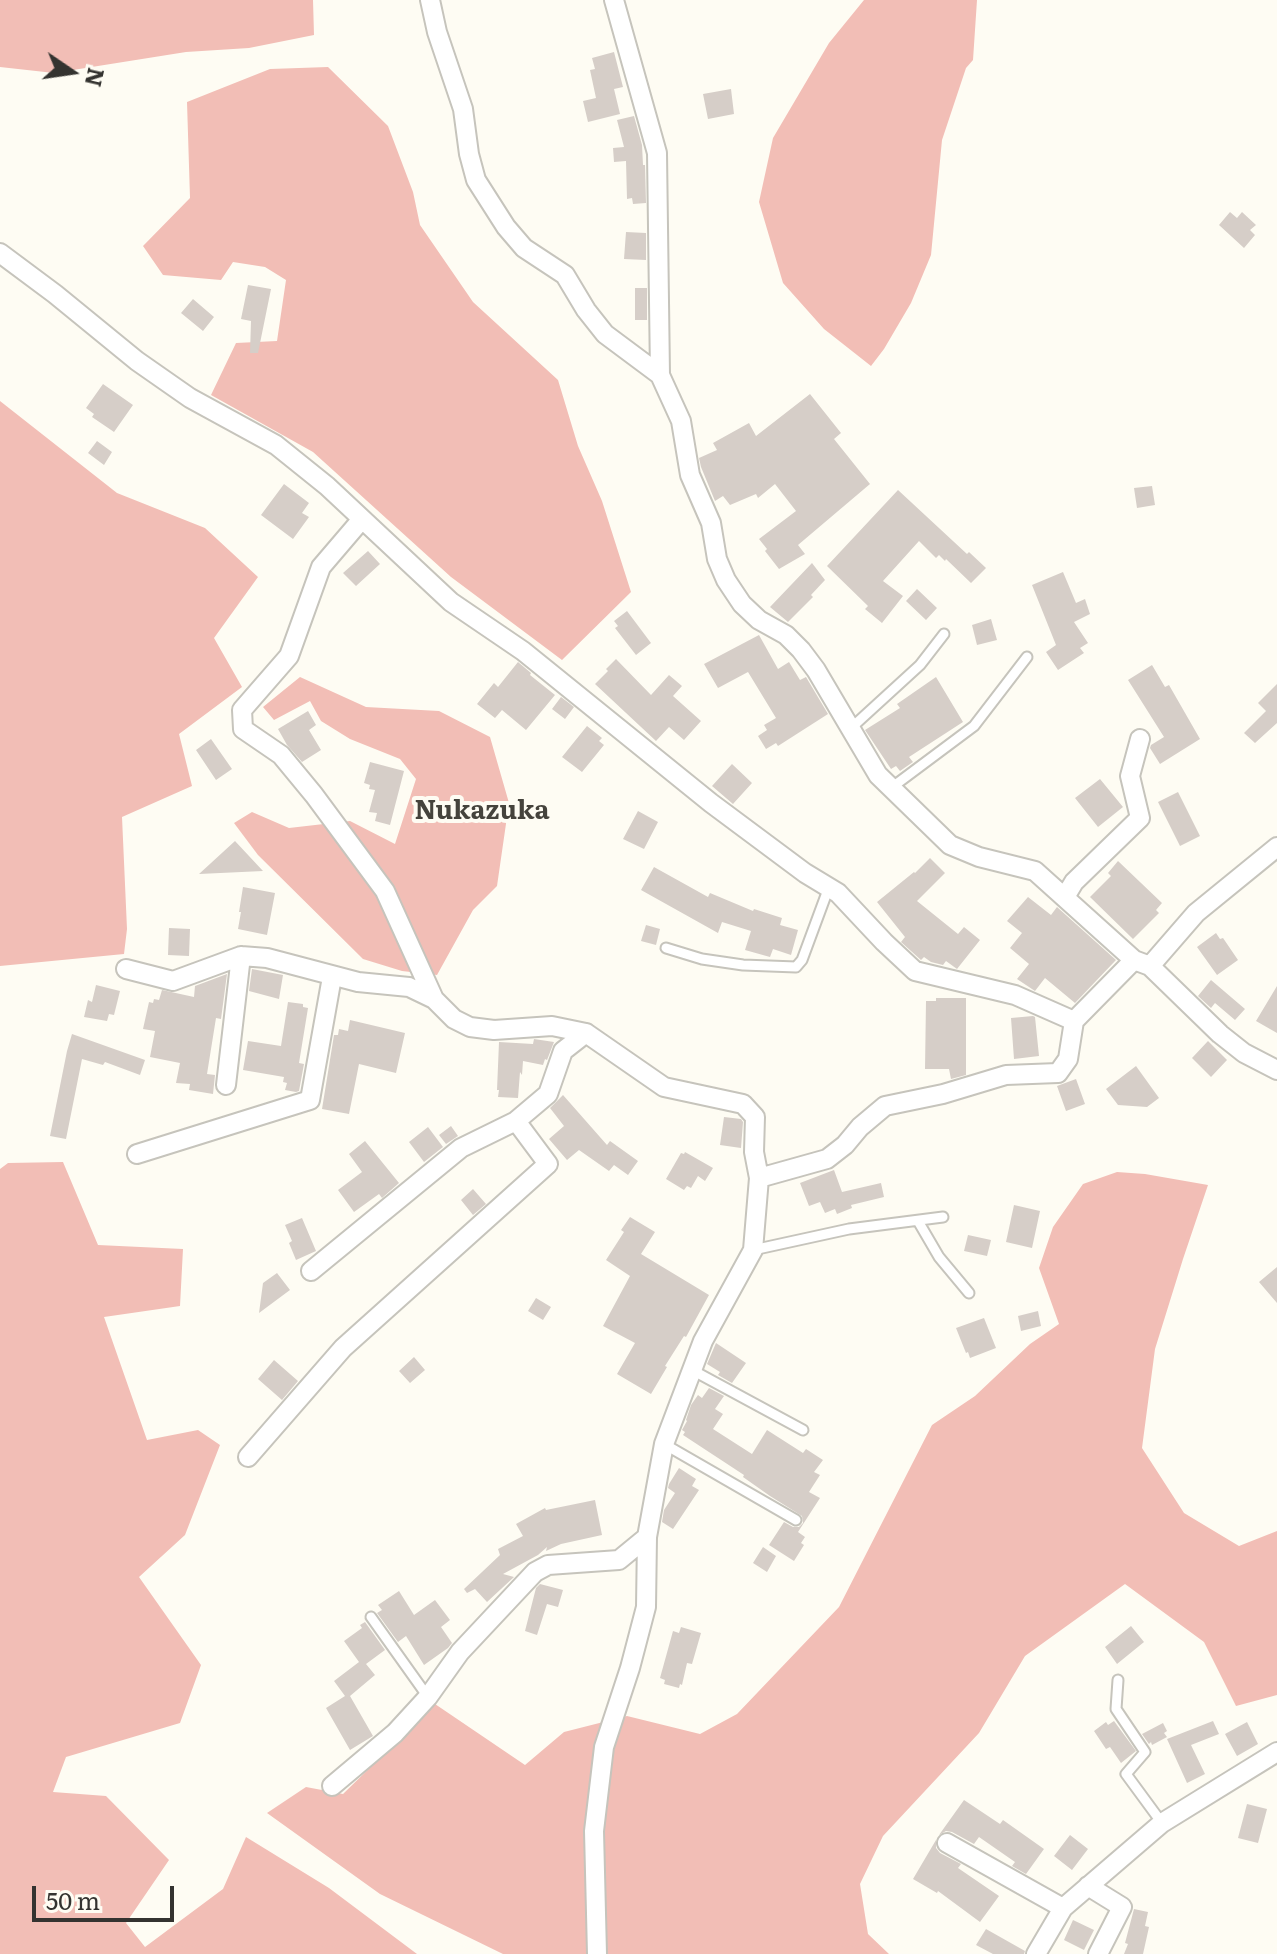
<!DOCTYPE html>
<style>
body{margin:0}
#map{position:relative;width:1277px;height:1954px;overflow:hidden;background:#fefcf3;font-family:Literata,serif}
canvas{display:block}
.north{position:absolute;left:32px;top:32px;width:80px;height:80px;-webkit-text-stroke:6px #fefcf3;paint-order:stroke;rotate:103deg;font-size:22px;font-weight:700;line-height:32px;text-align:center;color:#343330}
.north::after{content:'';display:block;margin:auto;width:28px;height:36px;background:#343330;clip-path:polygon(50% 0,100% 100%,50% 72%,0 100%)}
.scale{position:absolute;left:32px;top:1886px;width:142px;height:36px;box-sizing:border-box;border:4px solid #343330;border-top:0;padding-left:10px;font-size:24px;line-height:28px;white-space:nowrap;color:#343330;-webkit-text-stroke:6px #fefcf3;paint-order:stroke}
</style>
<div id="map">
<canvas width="1277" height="1954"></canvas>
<div class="north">N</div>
<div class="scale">50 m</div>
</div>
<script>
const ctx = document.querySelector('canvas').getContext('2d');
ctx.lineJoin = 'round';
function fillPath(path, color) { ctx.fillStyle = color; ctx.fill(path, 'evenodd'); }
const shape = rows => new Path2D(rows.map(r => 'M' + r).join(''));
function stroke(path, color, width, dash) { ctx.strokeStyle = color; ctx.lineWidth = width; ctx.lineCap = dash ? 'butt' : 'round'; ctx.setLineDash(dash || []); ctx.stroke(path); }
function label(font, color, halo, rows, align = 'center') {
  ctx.font = font + ' Literata,serif'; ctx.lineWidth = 8; ctx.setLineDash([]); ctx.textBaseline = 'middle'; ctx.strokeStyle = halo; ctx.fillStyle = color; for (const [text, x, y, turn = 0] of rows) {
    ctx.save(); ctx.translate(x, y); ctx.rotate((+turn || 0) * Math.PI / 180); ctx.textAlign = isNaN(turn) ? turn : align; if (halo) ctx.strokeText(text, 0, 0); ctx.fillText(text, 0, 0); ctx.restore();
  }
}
fillPath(shape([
 [0,0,313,0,314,35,249,48,186,52,54,73,0,67],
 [864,0,977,0,973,60,966,68,942,140,931,255,911,303,884,349,871,366,824,329,783,283,759,202,773,138,829,43],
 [328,67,388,126,413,192,420,225,473,302,558,380,578,446,602,501,631,592,562,660,451,577,313,452,211,395,236,343,277,341,286,280,265,267,233,262,221,280,163,275,143,246,190,198,187,102,270,69],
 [0,401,117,493,205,528,258,577,214,638,242,687,179,734,192,786,122,817,127,929,124,954,0,966],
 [300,677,366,707,439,711,490,737,509,803,497,886,473,910,437,975,402,971,363,959,258,855,234,823,252,812,289,828,350,821,395,844,416,779,400,759,350,739,321,721,310,701,274,720,263,707],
 [63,1162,98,1245,183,1249,180,1306,104,1317,147,1440,198,1430,220,1445,185,1535,139,1577,201,1665,180,1723,66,1757,53,1792,106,1796,169,1860,126,1923,145,1947,223,1889,246,1837,329,1888,417,1954,0,1954,0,1169,8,1163],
 [1117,1172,1145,1174,1208,1185,1183,1259,1155,1349,1142,1448,1184,1513,1239,1546,1277,1531,1277,1695,1236,1706,1204,1642,1125,1584,1025,1656,979,1733,883,1836,860,1884,868,1934,889,1954,503,1954,380,1894,267,1813,306,1787,343,1794,435,1704,525,1765,564,1732,627,1716,700,1734,737,1714,839,1607,932,1425,975,1396,1030,1344,1059,1324,1039,1268,1053,1227,1083,1184]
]), '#f2beb6');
fillPath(shape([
 [614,52,623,87,614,89,620,114,588,122,583,101,596,98,590,70,595,69,592,58],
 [731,89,734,114,708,119,703,94],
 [634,116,642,145,643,165,645,165,646,203,633,204,632,198,627,199,626,161,614,162,613,148,624,147,617,120],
 [1230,212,1237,218,1242,212,1256,225,1250,230,1255,235,1244,248,1219,225],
 [626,232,646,233,646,260,624,259],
 [248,285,271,289,258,353,250,353,251,321,241,319],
 [635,288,647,288,647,320,635,320],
 [193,299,214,317,203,331,181,313],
 [103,384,133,405,114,432,92,417,94,414,86,408],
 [810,394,841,433,834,439,870,484,798,545,805,554,779,569,765,551,767,549,759,539,796,511,775,484,758,498,756,494,730,505,723,496,715,501,701,467,699,458,717,450,713,443,749,423,756,436],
 [97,441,112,452,104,465,88,453],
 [284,484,309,503,302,513,309,517,293,539,261,515],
 [1152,486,1155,505,1137,508,1134,488],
 [898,490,967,554,969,552,986,568,971,583,946,559,945,561,939,555,936,558,919,541,883,581,903,596,882,623,865,609,868,606,827,566],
 [368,551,380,564,356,586,343,573],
 [812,563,825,580,811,595,813,597,788,622,770,607],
 [1063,572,1076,603,1085,599,1090,614,1074,622,1088,643,1080,648,1084,653,1058,670,1046,652,1056,645,1032,585],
 [917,589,937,608,926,620,906,601],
 [627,611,651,643,636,655,615,628,618,626,614,621],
 [991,619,997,640,977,645,972,625],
 [759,635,778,669,789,662,800,680,806,677,828,714,778,746,776,743,766,749,758,736,767,730,764,725,776,718,748,672,718,688,704,664],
 [616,659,651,695,669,675,682,686,673,696,701,721,684,740,669,727,656,741,595,684,608,671,606,669],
 [518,662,531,673,530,675,555,695,526,730,502,710,495,718,477,704,494,683,498,687],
 [1152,665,1165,687,1169,685,1200,739,1160,764,1150,748,1151,745,1164,737,1128,680],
 [936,677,963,722,909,757,913,762,900,771,896,766,891,769,865,730,900,708,897,704],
 [1277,684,1277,723,1255,743,1244,733,1266,711,1258,703],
 [561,697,574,707,565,719,552,709],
 [308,711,316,725,309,730,321,750,302,762,287,745,278,729],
 [587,726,602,738,599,741,604,745,582,772,562,757],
 [211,739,232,769,216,780,196,750],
 [370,762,404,771,390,825,375,821,377,813,369,812,375,790,369,789,370,785,364,783],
 [732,764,752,783,733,804,712,786],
 [1100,779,1123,807,1098,827,1075,798],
 [1178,792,1200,836,1180,846,1158,802],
 [638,811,658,822,644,849,623,839],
 [235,841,263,871,199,874],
 [930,858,945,873,917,901,958,934,964,927,980,940,957,969,946,961,943,965,931,962,924,957,921,960,901,942,905,937,877,902,914,872,915,873],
 [1118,861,1162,903,1156,910,1159,913,1133,939,1090,897,1111,876,1108,873],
 [654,867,708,897,710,893,753,911,754,909,782,918,780,925,798,930,791,955,773,949,770,957,745,950,751,931,722,922,718,933,641,890],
 [243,887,275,893,267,935,238,929,241,912,239,912],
 [1028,897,1051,915,1057,907,1116,960,1075,1003,1045,978,1035,991,1017,979,1029,964,1010,948,1022,933,1007,921],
 [646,925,660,929,656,945,641,941],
 [169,928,190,929,189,956,168,955],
 [1216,933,1220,939,1223,938,1238,960,1217,975,1197,947],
 [252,969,283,975,279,999,249,991],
 [227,974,221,1019,216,1018,207,1074,215,1075,213,1094,189,1090,190,1084,176,1083,180,1063,150,1057,155,1031,143,1029,149,1002,153,1003,154,999,159,1000,162,990,194,997,195,986],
 [1211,980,1245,1009,1235,1020,1215,1003,1211,1008,1198,996],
 [96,985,120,991,114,1015,109,1014,107,1021,84,1017,88,1000,92,1002],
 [1277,986,1277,1033,1256,1021],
 [936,998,966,998,966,1075,951,1079,949,1069,925,1069,926,1001,936,1001],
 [288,1002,303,1004,303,1007,308,1008,299,1063,304,1064,299,1091,296,1092,285,1090,287,1083,283,1082,284,1077,243,1070,248,1041,281,1046],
 [1033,1016,1035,1017,1039,1056,1014,1059,1011,1018],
 [350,1020,405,1033,396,1073,359,1064,349,1114,322,1109,334,1035,338,1035,339,1029,348,1031],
 [72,1034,145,1060,140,1075,105,1062,103,1065,82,1059,66,1139,50,1136,67,1051],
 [534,1039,554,1042,547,1060,545,1059,543,1065,523,1061,522,1075,520,1072,518,1098,498,1097,499,1090,497,1090,499,1042,533,1044],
 [1208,1041,1227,1060,1211,1077,1192,1058],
 [1136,1066,1159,1098,1147,1107,1118,1105,1106,1089],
 [1076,1079,1085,1104,1066,1111,1057,1086],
 [563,1095,607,1145,610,1141,638,1161,628,1175,614,1165,609,1171,579,1150,567,1160,549,1139,564,1126,550,1108],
 [724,1117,741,1119,743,1122,741,1148,720,1145],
 [451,1126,458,1136,446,1144,439,1135],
 [428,1127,443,1147,424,1162,409,1142],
 [365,1141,399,1183,382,1198,379,1194,354,1212,338,1190,362,1172,349,1154],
 [685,1152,713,1168,705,1181,698,1176,691,1188,687,1186,684,1190,666,1179,681,1153,684,1154],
 [834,1170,842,1192,881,1183,884,1197,851,1205,852,1208,837,1214,835,1209,825,1213,820,1202,809,1206,800,1183],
 [473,1189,486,1204,473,1215,461,1200],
 [1014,1205,1040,1211,1032,1248,1006,1242],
 [630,1217,655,1232,641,1254,709,1295,686,1337,684,1336,665,1366,667,1367,651,1394,617,1374,635,1343,603,1326,630,1276,606,1260,624,1232,621,1230],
 [302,1218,316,1251,296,1260,289,1243,292,1241,285,1225],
 [968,1235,991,1240,987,1256,964,1251],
 [1277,1267,1277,1303,1259,1282],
 [277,1273,290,1290,259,1313,263,1283],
 [536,1298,551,1307,543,1320,528,1311],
 [1038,1311,1041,1326,1021,1331,1018,1316],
 [984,1318,996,1348,970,1358,968,1352,966,1353,956,1328],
 [716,1343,746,1363,732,1383,718,1375,720,1372,707,1364],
 [414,1357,425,1370,410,1383,399,1371],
 [274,1360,298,1381,282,1400,258,1379],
 [709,1388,724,1396,715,1409,723,1414,713,1429,752,1454,767,1430,803,1453,806,1449,823,1460,814,1472,820,1475,809,1492,820,1498,798,1532,805,1537,801,1543,804,1545,794,1561,769,1545,784,1522,793,1527,799,1527,803,1523,802,1516,770,1496,743,1477,744,1475,683,1435,685,1432,682,1430,687,1421,686,1420,691,1405,698,1395,702,1398],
 [679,1468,696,1479,692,1486,699,1490,673,1529,662,1522,664,1510,675,1493,668,1488,669,1484],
 [595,1500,602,1535,561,1544,546,1551,547,1547,538,1555,503,1574,514,1577,487,1602,475,1589,467,1593,464,1589,500,1555,498,1549,523,1536,516,1524,545,1508,546,1510],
 [763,1547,776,1556,767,1572,753,1563],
 [540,1584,563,1590,558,1607,547,1604,537,1635,525,1631,536,1588],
 [399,1591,414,1615,435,1600,450,1620,441,1627,452,1643,448,1648,424,1665,406,1636,398,1642,377,1613,382,1610,378,1605],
 [365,1622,385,1650,366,1664,375,1675,350,1696,373,1736,350,1750,326,1708,345,1696,334,1681,359,1662,344,1641,362,1628,360,1625],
 [1131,1626,1144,1642,1117,1664,1105,1647],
 [681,1627,701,1633,692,1664,687,1663,682,1685,680,1684,679,1688,664,1684,665,1680,660,1678,673,1631,679,1633],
 [1114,1721,1136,1751,1121,1763,1110,1747,1106,1749,1094,1731,1106,1722,1108,1725],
 [1213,1721,1219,1734,1191,1745,1205,1774,1187,1783,1167,1739],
 [1247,1722,1258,1744,1237,1756,1225,1734],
 [1163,1723,1167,1731,1164,1733,1167,1737,1152,1745,1151,1742,1149,1744,1142,1734],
 [964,1800,1000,1824,1003,1820,1044,1849,1026,1874,1012,1866,1015,1862,979,1837,974,1844,952,1832,946,1831,939,1835],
 [1247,1804,1267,1809,1258,1843,1238,1838],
 [1070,1835,1088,1849,1072,1870,1054,1856],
 [936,1840,936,1848,940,1853,961,1864,958,1868,999,1896,980,1922,938,1891,937,1893,913,1879],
 [1134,1909,1148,1912,1145,1926,1149,1927,1143,1954,1124,1954,1128,1944,1125,1943],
 [1073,1920,1094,1930,1084,1950,1064,1940],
 [986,1929,1025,1951,1024,1954,993,1954,976,1945]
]), '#d6cec8');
const lane = shape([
 [850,729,920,665,944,634],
 [891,788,974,726,1027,657],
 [666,948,702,959,743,965,796,967,802,960,829,887],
 [918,1221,939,1257,969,1293],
 [753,1250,849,1229,943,1217],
 [692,1370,803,1430],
 [664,1444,796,1520],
 [371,1617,428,1697],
 [1118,1680,1116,1709,1145,1752,1126,1774,1162,1823]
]);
const street = shape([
 [430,0,437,32,463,109,469,154,476,180,506,227,524,248,565,275,586,310,605,334,660,375,681,421,690,475,711,523,717,559,726,580,742,604,759,620,786,635,801,650,816,670,878,775,950,845,979,857,1035,871,1134,960,1150,966,1220,1034,1244,1053,1277,1070],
 [614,0,657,153,660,375],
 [0,253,55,294,137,361,190,398,276,445,327,486,451,602,523,651,711,803,805,873,838,893,884,942,915,971,1015,995,1074,1021],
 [362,519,321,567,289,656,242,710,243,729,281,755,314,795,385,891,434,999],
 [1065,897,1074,882,1140,818,1130,776,1140,739],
 [1150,966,1196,913,1277,847],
 [126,969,173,981,241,956,267,958,358,982,409,987,434,999,454,1019,470,1027,494,1030,552,1026,586,1033,664,1087,743,1104,755,1117,754,1152,759,1178,753,1250,703,1341,664,1444,647,1537,646,1607,630,1668,604,1747,594,1831,597,1954],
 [226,1085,241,956],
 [137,1154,310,1100,332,977],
 [759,1178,827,1159,845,1145,860,1127,885,1106,943,1094,1006,1075,1058,1073,1068,1059,1074,1021,1134,960],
 [311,1271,461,1148,516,1121,548,1094,563,1051,586,1033],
 [248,1457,343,1348,548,1164,516,1121],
 [332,1786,395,1733,428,1697,460,1652,535,1572,548,1565,619,1560,647,1537],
 [947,1843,1063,1908],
 [1088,1886,1122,1907,1098,1954],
 [1036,1954,1063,1908,1162,1823,1277,1752]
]);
stroke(lane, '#c6c4bc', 13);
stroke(street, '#c6c4bc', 22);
stroke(lane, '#fff', 9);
stroke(street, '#fff', 18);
label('bold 26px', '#45433c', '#fefcf3', [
 ["Nukazuka",482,811]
]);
</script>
